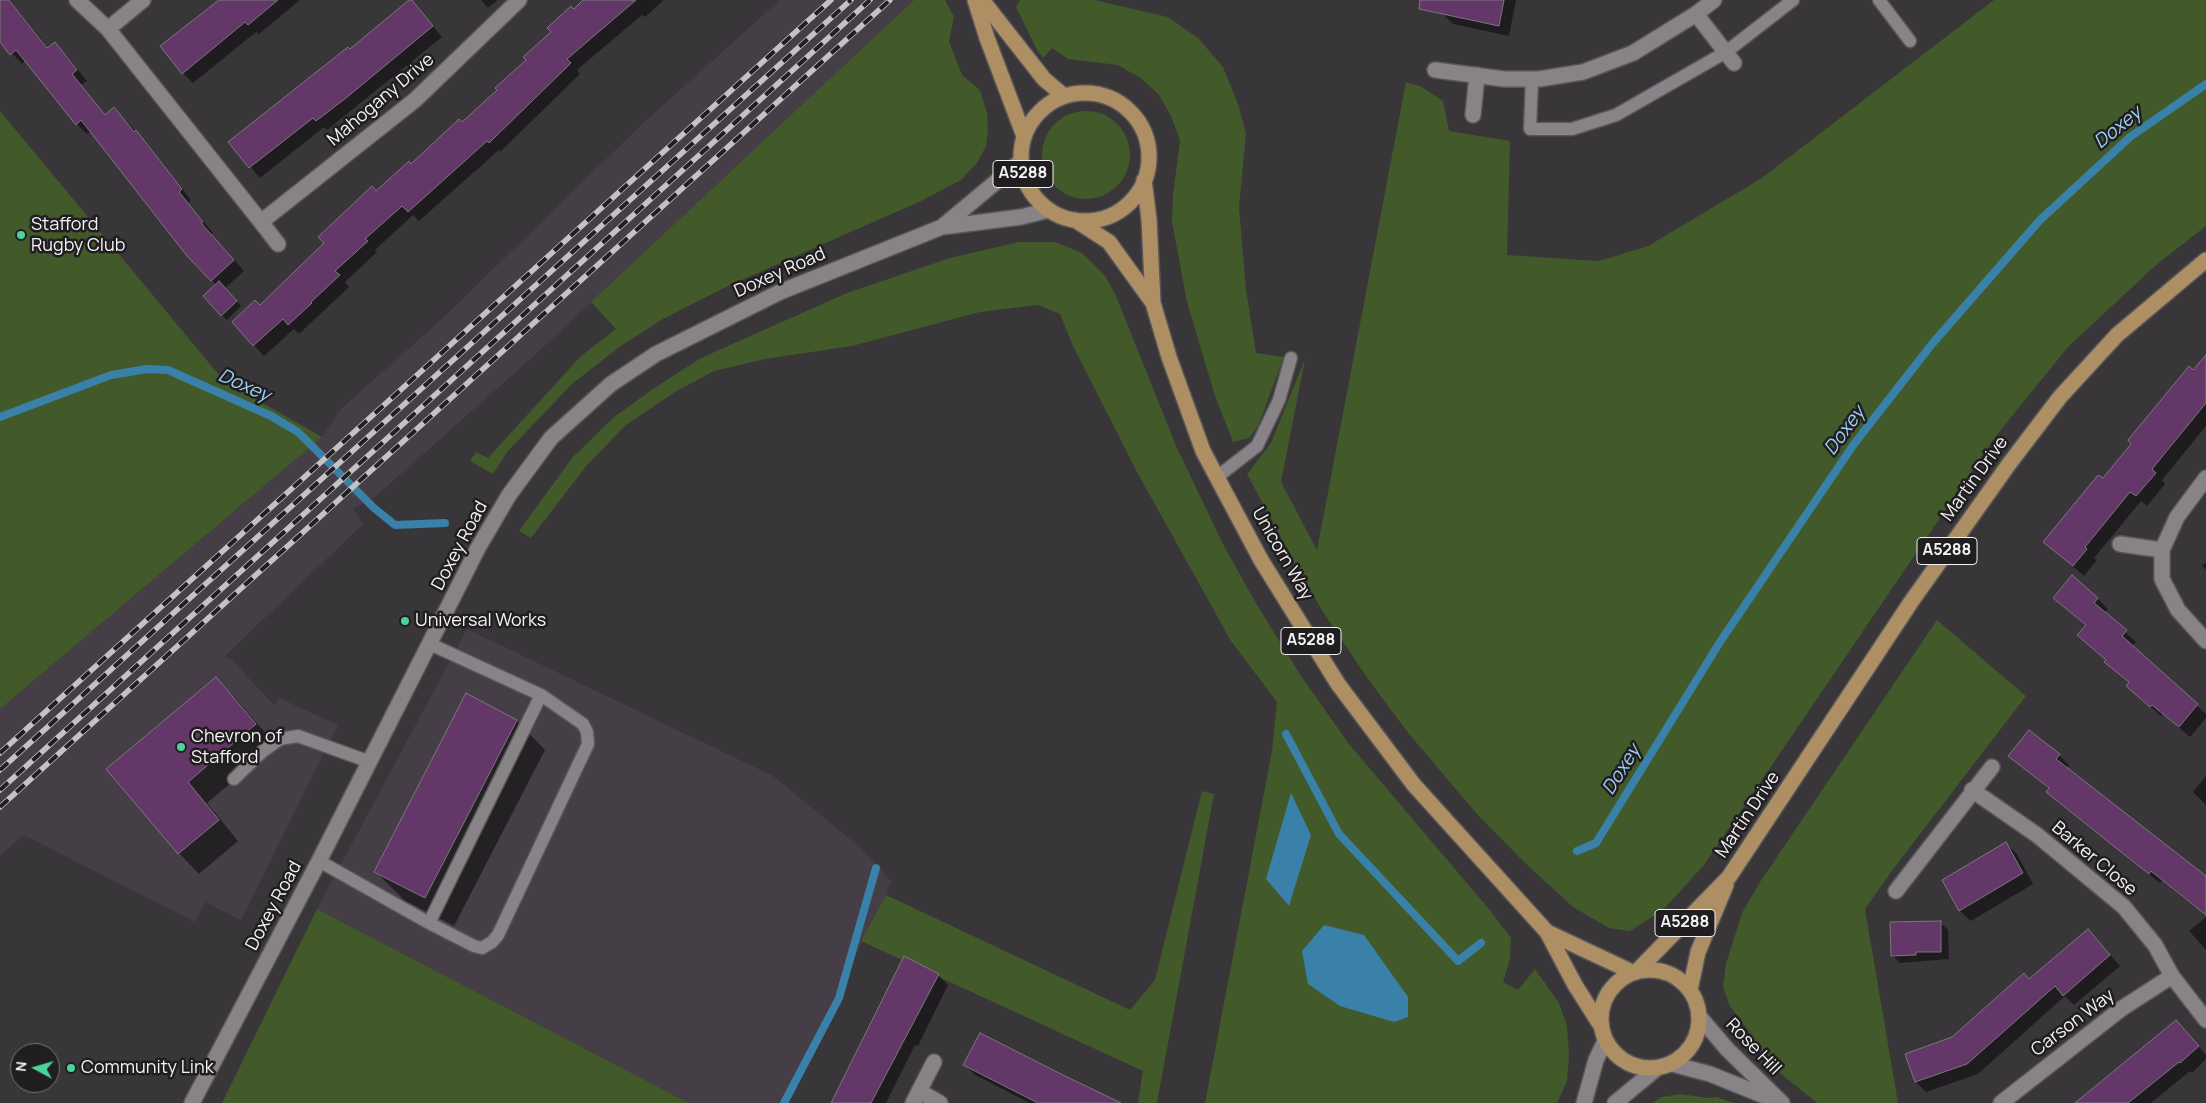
<!DOCTYPE html>
<style>
body{margin:0}
#map{position:relative;width:2206px;height:1103px;overflow:hidden;background:#39363a;font-family:Manrope,sans-serif}
canvas{display:block}
.north{position:absolute;left:10px;top:1043px;width:50px;height:50px;box-sizing:border-box;background:#201e20;border:1px solid #757375;border-radius:50%;rotate:276deg;font-size:14px;font-weight:700;line-height:20px;text-align:center;color:#f4f2f4}
.north::after{content:'';display:block;margin:auto;width:18px;height:22px;background:#4dd39a;clip-path:polygon(50% 0,100% 100%,50% 72%,0 100%)}
</style>
<div id="map">
<canvas width="2206" height="1103"></canvas>
<div class="north">N</div>
</div>
<script>
const ctx = document.querySelector('canvas').getContext('2d');
ctx.lineJoin = 'round';
function fillPath(path, color) { ctx.fillStyle = color; ctx.fill(path, 'evenodd'); }
const shape = rows => new Path2D(rows.map(r => 'M' + r).join(''));
function stroke(path, color, width, dash) { ctx.strokeStyle = color; ctx.lineWidth = width; ctx.lineCap = dash ? 'butt' : 'round'; ctx.setLineDash(dash || []); ctx.stroke(path); }
function label(font, color, halo, rows, align = 'center') {
  ctx.font = font + ' Manrope,sans-serif'; ctx.lineWidth = 5; ctx.setLineDash([]); ctx.textBaseline = 'middle'; ctx.strokeStyle = halo; ctx.fillStyle = color; for (const [text, x, y, turn = 0] of rows) {
    ctx.save(); ctx.translate(x, y); ctx.rotate((+turn || 0) * Math.PI / 180); ctx.textAlign = isNaN(turn) ? turn : align; if (halo) ctx.strokeText(text, 0, 0); ctx.fillText(text, 0, 0); ctx.restore();
  }
}
fillPath(shape([
 [780,0,914,0,536,354,375,497,353,509,363,524,224,657,231,659,274,705,279,698,338,725,241,920,205,902,195,922,24,835,0,855,0,709,322,437,341,409,444,317,640,126],
 [467,629,773,776,861,848,891,881,886,895,781,1103,689,1103,317,909]
]), '#453e46');
fillPath(shape([
 [914,0,945,0,954,17,949,41,962,75,980,90,987,113,988,131,986,146,977,163,961,180,921,201,728,286,663,319,622,345,572,384,508,451,493,474,470,461,476,452,488,458,581,356,616,329,591,302],
 [1020,0,1094,0,1168,17,1198,38,1223,67,1238,104,1246,133,1239,207,1246,289,1256,353,1284,357,1258,426,1249,438,1233,442,1215,396,1187,302,1172,222,1173,195,1180,140,1171,116,1159,95,1142,79,1118,65,1068,59,1052,48,1043,58,1036,48,1016,7],
 [1994,0,2206,0,2206,226,2156,265,2068,347,1995,437,1704,865,1663,910,1630,931,1609,928,1573,907,1523,861,1477,814,1409,734,1368,679,1325,615,1301,575,1247,474,1271,443,1305,359,1281,482,1317,550,1406,82,1420,86,1443,101,1449,131,1510,141,1507,255,1599,261,1648,246,1762,178],
 '1042 155a44 44 0 1 1 88 0a44 44 0 1 1-88 0Z',
 [0,111,224,381,322,437,0,709],
 [1019,242,1055,242,1082,253,1106,277,1116,296,1177,448,1223,544,1257,605,1301,676,1349,744,1488,908,1511,938,1510,959,1503,982,1518,990,1535,969,1559,1003,1567,1026,1569,1055,1567,1081,1557,1103,1205,1103,1272,751,1277,702,1231,641,1137,472,1073,346,1060,314,1038,305,980,312,852,346,765,359,714,371,675,392,626,425,587,465,531,538,519,531,572,458,614,417,653,389,701,358,847,293,950,258],
 [1937,620,2026,696,1894,868,1865,909,1898,1103,1817,1103,1780,1073,1755,1047,1753,1037,1730,1006,1723,987,1726,964,1742,913,1760,882],
 [1202,791,1214,794,1157,1103,1138,1103,1143,1071,861,941,886,895,1130,1010,1155,980],
 [317,909,689,1103,222,1103],
 [1679,1094,1710,1098,1716,1097,1734,1103,1652,1103,1662,1097]
]), '#42592a');
fillPath(shape([
 [1291,793,1311,835,1289,906,1266,879],
 [1324,925,1364,935,1408,997,1408,1017,1394,1022,1340,1006,1308,984,1302,951]
]), '#3981a8');
fillPath(shape([
 [0,0,10,0,49,49,55,44,65,54,87,81,81,85,106,116,114,109,146,142,191,200,188,203,213,233,211,234,244,271,225,288,241,306,227,320,222,315,216,285,91,131,87,134,77,124,26,60,22,64,0,40],
 [220,0,300,0,259,34,256,32,193,83,183,73],
 [411,0,442,37,327,130,324,127,260,178,230,142,350,51],
 [481,0,498,0,488,8],
 [585,0,664,0,645,17,642,15,577,70,580,74,500,152,499,150,419,221,413,215,375,250,377,252,345,282,349,287,299,334,294,329,264,356,233,322,260,306,377,192,462,123,498,90],
 [1446,0,1516,0,1509,36,1453,24,1443,14],
 [2206,357,2206,426,2162,480,2165,484,2147,506,2141,501,2094,558,2097,560,2084,576,2045,542,2103,480],
 [2206,562,2206,570,2202,566],
 [2054,598,2097,598,2108,609,2104,613,2136,642,2132,646,2206,714,2206,718,2190,737,2163,714,2161,716,2127,686,2130,683,2079,635,2086,626],
 [216,678,236,699,276,745,207,803,238,841,199,874,179,853,108,769],
 [517,721,545,750,454,926,404,900,375,871],
 [2059,755,2069,765,2066,769,2206,879,2206,895,2196,908,2162,880,2160,883,2058,802,2048,792,2050,790,2010,756],
 [2206,776,2206,805,2193,792],
 [2006,844,2017,854,2033,884,1971,921,1960,911,1944,880],
 [2206,917,2206,950,2189,931],
 [1940,922,1948,930,1949,959,1900,963,1892,955],
 [2098,941,2120,966,2074,1005,2065,996,1978,1074,1926,1092,1916,1082,1953,1038,2029,980],
 [938,975,948,985,918,1046,915,1045,886,1103,833,1103],
 [2186,1032,2206,1055,2206,1059,2192,1073,2190,1071,2151,1103,2077,1103],
 [965,1065,1118,1103,1030,1103,975,1075]
]), '#0007');
stroke(shape([
 [0,417,111,375,147,369,168,370,271,416,298,432,374,508,395,525,445,523],
 [1286,734,1339,834,1458,961,1481,943],
 [1577,851,1596,843,1720,642,1854,444,1932,344,2040,220,2130,137,2206,84],
 [784,1103,839,998,876,868]
]), '#3981a8', 8);
const building = shape([
 [0,0,9,0,47,48,55,42,77,70,72,74,105,115,114,107,134,132,136,130,182,189,179,192,203,222,201,223,234,260,211,281,187,256,81,120,76,125,16,50,10,55,0,42,0,0],
 [219,0,278,0,248,25,245,22,182,74,160,46,219,0],
 [409,0,412,0,433,26,346,98,316,121,313,118,249,168,228,142,348,47,350,49,409,0],
 [583,0,636,0,567,59,571,63,489,143,487,141,408,212,402,206,365,239,368,241,335,271,340,275,311,302,312,303,288,325,283,319,253,346,232,322,255,300,260,305,294,272,324,243,318,237,372,186,376,191,409,161,411,164,459,119,462,122,497,90,495,88,526,60,523,57,551,32,547,28,571,6,574,9,583,0],
 [1420,0,1504,0,1499,26,1419,9,1420,0],
 [219,281,237,301,221,316,203,296,219,281],
 [2206,355,2206,403,2152,469,2156,473,2136,496,2130,492,2085,547,2087,549,2073,566,2043,542,2098,475,2103,478,2131,444,2128,440,2189,366,2193,370,2206,355],
 [2072,575,2098,598,2094,603,2127,630,2122,636,2198,704,2179,727,2152,705,2150,707,2126,686,2129,682,2104,662,2106,660,2077,635,2086,625,2053,598,2072,575],
 [216,677,256,724,188,782,219,820,178,854,106,769,216,677],
 [466,693,517,720,425,898,374,872,466,693],
 [2029,730,2060,754,2056,759,2206,876,2206,915,2151,871,2149,874,2111,844,2046,792,2049,788,2008,756,2029,730],
 [2006,842,2023,873,1959,911,1942,880,2006,842],
 [1941,921,1941,952,1916,952,1916,955,1891,956,1890,922,1941,921],
 [2088,929,2110,955,2063,996,2055,986,1967,1064,1915,1082,1905,1054,1952,1037,2024,973,2029,979,2088,929],
 [904,956,939,974,871,1103,831,1103,904,956],
 [2176,1020,2199,1046,2180,1063,2179,1062,2128,1103,2075,1103,2176,1020],
 [980,1033,1063,1075,1121,1103,1038,1103,963,1065,980,1033]
]);
fillPath(building, '#633868');
stroke(building, '#7b777c', 1);
const service = shape([
 [1879,0,1910,41],
 [1532,79,1530,129,1572,129,1616,115,1726,52,1793,0],
 [1217,477,1257,446,1279,400,1291,358],
 [234,779,263,751,280,739,298,736,370,762],
 [319,861,429,923,541,695,430,644],
 [429,923,474,946,482,948,492,942,498,935,588,744,587,732,583,724,541,695]
]);
const minor = shape([
 [77,0,108,29,261,222,415,100,519,0],
 [1696,14,1734,63],
 [108,29,143,0],
 [1435,70,1504,79,1539,79,1583,72,1633,53,1696,14,1714,0],
 [1473,115,1477,75],
 [261,222,278,244],
 [2206,478,2177,517,2162,550,2162,579,2178,610,2206,641],
 [2120,544,2162,550],
 [1972,790,2037,835,2124,907,2155,945,2172,976,2206,1020],
 [1896,891,1992,767],
 [919,1091,940,1103],
 [913,1103,934,1062],
 [2001,1103,2121,1009,2172,976]
]);
const tertiary = shape([
 [942,227,1021,161],
 [1699,1016,1727,1049,1782,1103],
 [1672,1064,1710,1074,1777,1101],
 [192,1103,319,861,478,548,509,495,551,438,611,384,656,354,780,292,942,227,1021,217,1049,210],
 [1584,1103,1596,1060,1605,1041],
 [1615,1103,1656,1069]
]);
const primary = shape([
 [975,0,987,38,1024,136],
 [982,0,1044,79,1064,96],
 '1021 157a64 64 0 1 1 128 0a64 64 0 1 1-128 0Z',
 [1144,180,1149,219,1153,303,1169,357,1203,451,1261,560,1338,684,1414,785,1547,932,1575,985,1601,1026],
 [1075,220,1109,242,1153,303],
 [1547,932,1632,972],
 [1640,968,1729,877,1911,602,2009,464,2060,397,2117,335,2206,260],
 '1601 1019a49 49 0 1 1 98 0a49 49 0 1 1-98 0Z',
 [1690,990,1698,952,1726,885]
]);
stroke(service, '#585558', 15);
stroke(minor, '#585558', 18);
stroke(tertiary, '#585558', 18);
stroke(primary, '#585558', 18);
stroke(service, '#878387', 12);
stroke(minor, '#878387', 15);
stroke(tertiary, '#878387', 15);
stroke(primary, '#ad8f63', 15);
const rail = shape([
 [0,753,831,0],
 [0,770,851,0],
 [0,790,870,0],
 [0,807,890,0]
]);
stroke(rail, '#c4c2c5', 5.5);
stroke(rail, '#201e20', 4, [11]);
for (const [x, y, r, color] of [
 [21,235,5,"#4dd39a"],
 [405,621,5,"#4dd39a"],
 [181,747,5,"#4dd39a"],
 [71,1068,5,"#4dd39a"]
]) { const dot = new Path2D(); dot.arc(x, y, r, 0, 2 * Math.PI); ctx.fillStyle = color; ctx.fill(dot); stroke(dot, '#201e20', 2); }
for (const [x, y, w] of [
 [1023,174,60],
 [1947,551,60],
 [1311,641,60],
 [1685,923,60]
]) { const box = new Path2D(); box.roundRect(x - w / 2, y - 13.5, w, 27, 4); ctx.fillStyle = '#201e20'; ctx.fill(box); stroke(box, '#f4f2f4', 1); }
label('bold 16px', '#f4f2f4', null, [
 ["A5288",1023,174],
 ["A5288",1947,551],
 ["A5288",1311,641],
 ["A5288",1685,923]
]);
label('18px', '#f4f2f4', '#201e20', [
 ["Mahogany Drive",381,100,-40],
 ["Doxey Road",780,273,-24],
 ["Martin Drive",1975,479,-54],
 ["Doxey Road",460,546,-62],
 ["Unicorn Way",1282,554,60],
 ["Martin Drive",1748,815,-56],
 ["Barker Close",2094,859,40],
 ["Doxey Road",274,906,-62],
 ["Carson Way",2073,1023,-37],
 ["Rose Hill",1753,1047,46]
]);
label('18px', '#f4f2f4', '#201e20', [
 ["Stafford",31,225],
 ["Rugby Club",31,246],
 ["Universal Works",415,621],
 ["Chevron of",191,737],
 ["Stafford",191,758],
 ["Community Link",81,1068]
], 'left');
label('italic 19px', '#9bd2f4', '#201e20', [
 ["Doxey",2118,128,-39],
 ["Doxey",244,386,24],
 ["Doxey",1845,431,-54],
 ["Doxey",1622,770,-58]
]);
</script>
